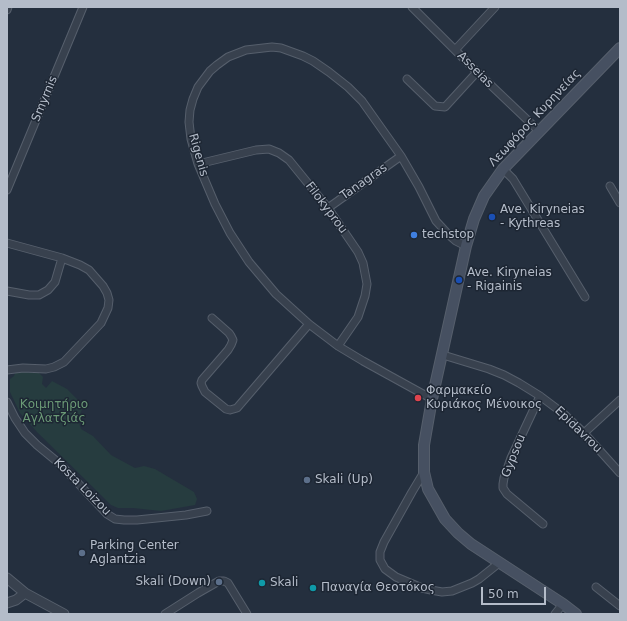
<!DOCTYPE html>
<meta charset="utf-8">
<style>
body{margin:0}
#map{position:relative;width:627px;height:621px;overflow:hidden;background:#242f3e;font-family:"DejaVu Sans",sans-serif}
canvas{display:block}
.frame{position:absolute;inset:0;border:8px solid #b4bcc9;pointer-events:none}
.scale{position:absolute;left:481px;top:587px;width:65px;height:18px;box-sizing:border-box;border:2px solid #b4bcc9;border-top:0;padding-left:5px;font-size:12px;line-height:14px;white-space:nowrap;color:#b4bcc9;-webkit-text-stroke:3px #1d2633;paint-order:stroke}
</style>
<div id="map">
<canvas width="627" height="621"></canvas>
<div class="frame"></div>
<div class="scale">50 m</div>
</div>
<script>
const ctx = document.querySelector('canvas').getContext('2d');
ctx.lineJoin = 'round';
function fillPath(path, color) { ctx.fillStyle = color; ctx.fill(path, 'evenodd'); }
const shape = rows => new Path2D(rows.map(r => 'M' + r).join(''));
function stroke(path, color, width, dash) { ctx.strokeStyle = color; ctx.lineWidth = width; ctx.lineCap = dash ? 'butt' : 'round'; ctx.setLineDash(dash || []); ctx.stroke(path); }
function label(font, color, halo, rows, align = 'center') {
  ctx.font = font + ' "DejaVu Sans",sans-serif'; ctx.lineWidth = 3; ctx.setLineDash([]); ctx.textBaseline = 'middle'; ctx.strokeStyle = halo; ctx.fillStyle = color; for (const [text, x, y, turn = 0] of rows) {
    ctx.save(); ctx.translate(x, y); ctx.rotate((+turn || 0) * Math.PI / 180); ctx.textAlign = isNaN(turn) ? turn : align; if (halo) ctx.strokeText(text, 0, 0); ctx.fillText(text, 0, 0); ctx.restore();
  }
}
fillPath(shape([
 [16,371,39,373,43,377,42,384,46,388,52,381,67,389,78,400,83,407,78,420,81,429,93,436,111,455,135,468,144,466,155,469,194,492,197,499,195,505,161,511,133,508,118,508,111,505,37,432,20,413,10,392,10,379,14,376]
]), '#263c3f');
const minor = shape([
 [412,7,477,72,539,131],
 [7,10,8,7],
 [455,50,495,7],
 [407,79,435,106,445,107,477,72],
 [198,164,256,150,269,149,279,153,289,160,328,208,358,252,363,263,367,284,365,296,358,317,338,346],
 [503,169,513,179,585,297],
 [610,186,620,203],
 [7,190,83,7],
 [328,208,401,156],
 [7,243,62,258,80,265,89,270,103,286,107,293,109,300,108,308,101,323,64,362,54,367,46,369,23,368,7,370],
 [7,291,29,295,39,295,48,290,55,282,62,258],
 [212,318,229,333,231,336,233,340,231,345,228,350,202,380,201,383,202,386,205,392,226,409,230,410,237,408,309,324],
 [443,355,489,369,504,375,519,383,540,396,564,414,584,433,620,473],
 [540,396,511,458,504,478,503,484,503,488,507,494,543,524],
 [432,399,363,361,338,346,309,324,276,294,249,262,230,233,215,204,198,164,191,139,189,122,190,110,193,99,198,87,210,71,217,65,228,57,246,50,272,47,281,48,303,56,313,61,329,72,348,87,362,101,401,156,419,187,436,221,448,234,456,241,466,246],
 [7,402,15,418,25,433,37,445,60,464,107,514,115,519,124,520,137,520,186,515,207,511],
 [584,433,620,400],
 [424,472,412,492,384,542,380,552,380,560,385,569,396,577,422,588,431,590,442,592,452,591,472,583,479,579,499,563],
 [596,587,620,606],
 [165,614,198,593,219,581,224,581,228,583,247,614],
 [555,614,563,604]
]);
const tertiary = shape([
 [7,578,25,593,64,614],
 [7,603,16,600,25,593]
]);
const secondary = shape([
 [576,614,563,604,471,544,458,533,445,519,428,489,424,472,424,445,432,399,466,246,474,219,484,196,503,169,620,48]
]);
stroke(minor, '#565f6c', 9);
stroke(tertiary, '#565f6c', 11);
stroke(secondary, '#565f6c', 12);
stroke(minor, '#38414e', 7);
stroke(tertiary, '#38414e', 9);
stroke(secondary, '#465061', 10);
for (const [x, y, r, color] of [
 [492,217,4,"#1a4fb4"],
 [414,235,4,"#3f7fe0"],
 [459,280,4,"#1a4fb4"],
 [418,398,4,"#e0444e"],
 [307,480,4,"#5c6f8a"],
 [82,553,4,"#5c6f8a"],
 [219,582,4,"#5c6f8a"],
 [262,583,4,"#0f9aa8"],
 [313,588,4,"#0f9aa8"]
]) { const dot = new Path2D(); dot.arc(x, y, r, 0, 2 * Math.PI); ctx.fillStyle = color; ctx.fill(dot); stroke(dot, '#1d2633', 1.5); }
label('12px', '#b4bcc9', '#1d2633', [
 ["Asseias",475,70,45],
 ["Smyrnis",45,99,-67],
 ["Λεωφόρος Κυρηνείας",535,118,-47],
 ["Rigenis",198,155,74],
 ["Tanagras",364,182,-35],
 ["Filokyprou",326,208,53],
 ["Epidavrou",578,430,44],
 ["Gypsou",514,456,-68],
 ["Kosta Loizou",82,487,45]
]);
label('12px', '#b4bcc9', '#1d2633', [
 ["Ave. Kiryneias",500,210],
 ["- Kythreas",500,224],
 ["techstop",422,235],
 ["Ave. Kiryneias",467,273],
 ["- Rigainis",467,287],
 ["Φαρμακείο",426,391],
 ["Κυριάκος Μένοικος",426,405],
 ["Skali (Up)",315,480],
 ["Parking Center",90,546],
 ["Aglantzia",90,560],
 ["Skali (Down)",211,582,"right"],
 ["Skali",270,583],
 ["Παναγία Θεοτόκος",321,588]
], 'left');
label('12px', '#6b9a76', '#1d2633', [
 ["Κοιμητήριο",54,405],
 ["Αγλατζιάς",54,419]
]);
</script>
